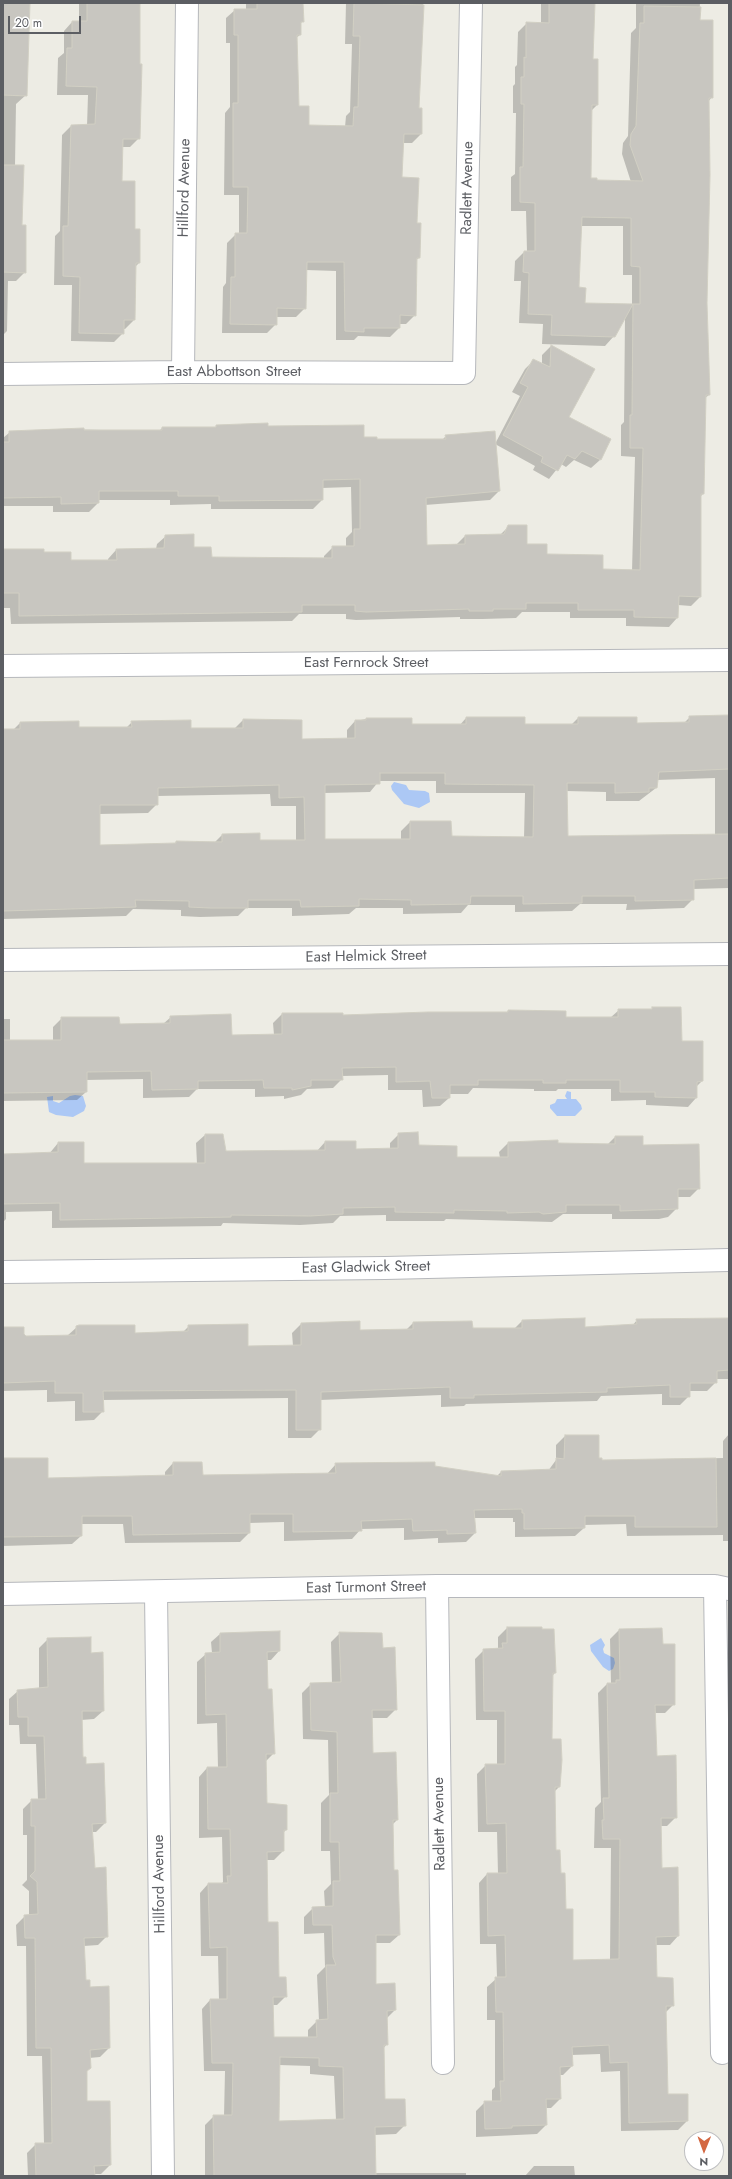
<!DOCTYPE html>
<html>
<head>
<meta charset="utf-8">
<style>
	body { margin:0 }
	#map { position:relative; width:732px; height:2179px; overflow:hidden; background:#edece4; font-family:Jost,sans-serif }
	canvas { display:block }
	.frame { position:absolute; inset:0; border:4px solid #5c5e63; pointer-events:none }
	.north { position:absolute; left:684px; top:2131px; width:40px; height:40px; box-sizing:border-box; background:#fff; border:1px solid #bebfc1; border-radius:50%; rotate:181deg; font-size:11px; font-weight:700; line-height:16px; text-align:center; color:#5c5e63 }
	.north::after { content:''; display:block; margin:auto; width:14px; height:18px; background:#d46842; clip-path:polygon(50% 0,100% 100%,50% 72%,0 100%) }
	.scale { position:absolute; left:8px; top:16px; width:73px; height:18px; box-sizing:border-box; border:2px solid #5c5e63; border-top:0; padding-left:5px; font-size:12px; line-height:14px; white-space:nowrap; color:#5c5e63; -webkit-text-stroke:3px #fff; paint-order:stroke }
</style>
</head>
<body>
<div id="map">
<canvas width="732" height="2179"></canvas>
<div class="frame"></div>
<div class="north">N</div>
<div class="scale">20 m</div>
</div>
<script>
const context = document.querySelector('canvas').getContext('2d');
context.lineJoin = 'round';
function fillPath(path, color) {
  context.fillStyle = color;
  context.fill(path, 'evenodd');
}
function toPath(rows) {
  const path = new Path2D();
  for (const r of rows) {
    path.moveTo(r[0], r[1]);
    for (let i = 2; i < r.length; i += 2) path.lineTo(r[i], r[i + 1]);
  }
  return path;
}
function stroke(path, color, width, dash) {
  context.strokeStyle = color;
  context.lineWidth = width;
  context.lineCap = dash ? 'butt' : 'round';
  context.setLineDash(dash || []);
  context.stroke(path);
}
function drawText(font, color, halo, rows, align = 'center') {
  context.font = font + ' Jost,sans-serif';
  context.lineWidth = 3.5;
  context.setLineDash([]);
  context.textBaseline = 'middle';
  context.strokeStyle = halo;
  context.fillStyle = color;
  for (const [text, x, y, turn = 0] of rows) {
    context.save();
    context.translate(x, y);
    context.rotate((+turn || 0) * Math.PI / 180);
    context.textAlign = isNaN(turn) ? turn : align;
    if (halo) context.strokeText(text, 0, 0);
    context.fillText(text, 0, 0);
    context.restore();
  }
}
fillPath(toPath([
	[394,782,406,785,409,790,425,791,429,793,430,802,419,808,404,804,392,790,391,786],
	[567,1091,571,1092,571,1099,576,1099,581,1105,582,1109,575,1116,557,1116,550,1108,550,1105,555,1103,557,1099,567,1099,565,1096],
	[75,1095,83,1096,86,1106,84,1111,73,1117,56,1115,49,1112,47,1097,53,1096,53,1101,59,1103,70,1096],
	[601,1638,605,1645,603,1649,604,1653,614,1658,615,1663,613,1669,609,1671,603,1667,591,1651,590,1645]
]), '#acc8f5');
fillPath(toPath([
	[3,3,29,3,26,95,16,104,15,166,25,272,16,281,8,281,7,331,3,335],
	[79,3,139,3,139,138,130,147,121,147,121,182,134,230,139,263,135,267,134,320,125,329,123,329,123,333,114,342,71,341,72,285,54,285,55,236,60,231,62,135,71,126,87,126,88,95,57,95,58,58,64,53,64,31,72,22,79,22],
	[246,3,302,3,303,21,300,24,300,35,296,38,298,107,309,126,345,127,346,116,350,112,352,44,345,44,346,3,423,3,418,109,421,109,421,134,412,143,403,143,401,178,416,224,419,258,416,260,415,315,406,324,399,324,399,328,390,337,358,336,354,340,336,340,336,271,306,270,305,308,296,317,276,317,276,324,267,333,222,333,223,287,226,283,227,243,236,234,239,234,239,195,224,195,225,113,230,107,230,43,226,43,226,18,235,10,246,10],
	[541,3,594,3,592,60,597,60,597,105,591,111,590,179,596,181,631,182,622,154,623,143,628,136,631,33,636,28,636,3,700,3,699,21,712,97,708,102,706,344,708,344,709,364,709,395,705,398,703,494,700,497,700,597,691,606,678,605,677,618,669,627,626,626,626,618,570,618,570,612,522,612,516,618,483,619,460,619,460,617,356,620,346,619,346,614,299,614,292,621,11,624,10,608,3,608,3,550,43,553,70,561,108,561,108,559,116,550,156,549,157,544,166,536,211,558,324,559,324,556,333,547,346,547,346,538,352,532,351,487,322,488,322,500,313,509,211,509,211,504,170,505,170,500,98,500,98,503,89,512,53,512,53,506,3,506,3,438,10,432,47,431,50,429,159,431,162,428,214,428,217,426,267,427,376,440,442,440,446,436,499,491,490,500,425,505,426,546,457,544,465,536,500,535,509,526,526,545,546,555,602,570,632,571,635,457,621,456,621,425,624,422,625,316,614,336,605,346,542,344,543,324,519,323,521,281,514,281,515,261,524,252,527,252,526,211,511,211,511,177,515,174,516,113,513,113,513,86,515,84,515,67,517,65,518,32,527,23,541,23],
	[581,226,623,226,623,275,632,275,632,305,584,304,578,288],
	[551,346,593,369,568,418,609,440,600,460,591,468,574,460,566,467,561,464,549,479,533,470,535,466,495,444,520,396,512,392,525,369,534,360,542,364,542,355],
	[729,716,729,888,693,889,693,899,684,908,626,910,627,904,580,904,572,911,515,912,515,905,468,905,461,913,403,914,403,908,356,908,349,914,292,916,292,908,246,908,238,916,200,917,181,916,181,910,133,909,126,916,3,919,3,730,13,730,20,723,78,728,126,728,132,722,190,729,234,729,243,720,301,740,347,739,347,730,355,721,366,719,411,719,411,725,459,726,466,718,524,725,571,725,578,718,636,724,683,724,690,717],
	[715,778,715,836,567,837,566,791,606,792,606,801,639,801,656,788,657,780],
	[379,781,436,781,436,793,525,793,524,838,451,836,450,822,410,822,401,831,401,840,324,840,324,793,370,792],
	[270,794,271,806,296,806,296,841,259,841,222,835,214,843,176,842,174,844,99,846,99,814,148,813,157,804,157,796],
	[619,1010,681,1042,702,1081,696,1087,696,1098,688,1107,646,1105,646,1100,611,1101,611,1089,558,1089,556,1091,534,1091,534,1089,473,1088,468,1094,449,1094,449,1098,440,1106,423,1107,422,1090,388,1090,388,1075,342,1076,342,1079,333,1088,307,1089,301,1095,284,1099,284,1096,255,1097,255,1089,197,1089,189,1097,143,1098,143,1079,86,1080,86,1092,77,1100,3,1101,3,1019,10,1019,10,1041,53,1041,53,1027,62,1018,119,1025,163,1024,171,1017,231,1036,274,1035,273,1023,282,1014,342,1016,506,1013,508,1011,565,1018,610,1018],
	[399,1134,418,1146,456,1158,500,1158,499,1152,508,1143,607,1145,615,1137,642,1146,699,1188,690,1197,677,1197,677,1208,668,1217,659,1219,612,1219,612,1214,563,1214,552,1222,446,1219,444,1221,386,1221,386,1215,340,1216,333,1223,300,1225,223,1223,221,1226,52,1228,52,1211,6,1212,6,1219,3,1222,3,1155,49,1154,58,1143,83,1164,197,1164,196,1143,205,1135,225,1152,317,1151,325,1142,355,1150,390,1149,390,1143],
	[729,1319,729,1379,716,1379,716,1382,707,1391,689,1391,689,1396,680,1405,662,1405,662,1394,601,1396,597,1401,466,1404,464,1406,441,1407,441,1395,320,1400,320,1429,311,1438,288,1438,288,1398,103,1400,103,1411,94,1420,75,1421,75,1401,47,1402,47,1390,3,1391,3,1328,23,1334,26,1337,67,1336,77,1327,134,1334,182,1333,189,1326,247,1347,293,1346,292,1333,301,1324,359,1331,406,1330,413,1323,472,1329,514,1329,522,1321,584,1328,632,1326,637,1320],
	[729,1434,729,1541,723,1541,723,1535,627,1536,626,1524,584,1525,584,1528,575,1536,515,1537,515,1522,513,1522,513,1518,474,1518,475,1533,466,1542,438,1543,438,1538,404,1540,404,1528,361,1529,352,1539,284,1541,284,1522,249,1523,249,1533,240,1542,125,1543,123,1524,81,1524,81,1536,72,1544,3,1546,3,1459,47,1479,165,1477,165,1472,173,1463,202,1476,327,1474,336,1464,434,1467,497,1476,501,1472,548,1471,556,1460,556,1445,565,1436,601,1461,723,1458,723,1441],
	[507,1628,555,1673,552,1676,551,1740,559,1787,554,1792,555,1851,572,1961,610,1960,611,1848,594,1848,595,1808,601,1802,598,1693,607,1684,611,1684,610,1639,619,1630,662,1645,674,1704,665,1713,654,1713,656,1757,676,1817,667,1826,660,1826,661,1869,678,1936,670,1945,655,1945,656,1978,672,2006,665,2013,667,2095,687,2121,678,2130,621,2131,620,2071,601,2072,600,2054,572,2055,572,2066,563,2075,559,2075,560,2099,551,2108,546,2108,546,2125,537,2134,476,2137,476,2111,485,2102,492,2102,492,2090,495,2087,495,2020,487,2020,487,1987,497,1978,496,1944,480,1944,479,1883,487,1874,498,1874,497,1832,478,1832,477,1774,486,1765,497,1765,497,1720,476,1720,475,1659,484,1650,498,1648,498,1637],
	[279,1632,279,1651,271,1660,266,1660,267,1690,274,1753,265,1762,266,1804,286,1830,283,1833,283,1851,274,1860,266,1860,267,1923,278,1978,286,1996,277,2005,272,2005,273,2038,308,2038,308,2030,317,2021,319,2021,317,1975,325,1967,324,1933,304,1934,304,1917,313,1908,325,1907,324,1891,331,1884,330,1851,321,1851,321,1803,329,1795,328,1740,303,1739,302,1693,311,1684,332,1684,331,1642,340,1633,382,1649,396,1709,387,1718,371,1718,372,1754,397,1820,392,1825,393,1871,399,1935,390,1943,375,1943,375,1985,395,2010,387,2018,387,2044,383,2049,384,2100,405,2125,396,2134,374,2135,375,2173,466,2173,466,2176,302,2176,336,2120,334,2076,310,2074,310,2066,279,2065,273,2176,205,2176,205,2125,214,2116,224,2116,225,2071,204,2071,202,2009,210,2000,219,2000,218,1956,201,1956,200,1893,208,1884,221,1884,223,1882,222,1837,199,1838,199,1777,207,1768,218,1768,217,1723,197,1724,197,1662,206,1654,212,1653,211,1642,220,1634],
	[48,1639,90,1654,103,1711,94,1719,81,1720,82,1758,85,1765,103,1764,105,1799,105,1823,96,1832,92,1832,94,1869,107,1936,98,1945,84,1946,85,1981,89,1988,109,2048,100,2057,89,2058,86,2071,86,2102,110,2165,101,2174,94,2174,94,2176,28,2176,27,2153,36,2144,44,2144,42,2056,27,2056,26,1946,17,1946,16,1925,25,1916,29,1916,29,1891,22,1885,27,1880,27,1835,23,1835,23,1809,32,1800,38,1800,36,1744,20,1744,19,1725,9,1725,9,1699,18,1691,39,1689,39,1648],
	[534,2166,574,2166,575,2176,525,2176]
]), '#0003');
const building = toPath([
	[3,3,30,3,27,96,3,95,3,3],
	[87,3,140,3,140,64,142,64,140,139,123,139,122,181,135,181,135,229,140,229,140,263,136,263,135,320,124,320,124,334,79,333,80,277,63,276,63,226,68,226,71,125,95,124,97,87,66,86,67,48,72,48,72,21,87,21,87,3],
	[257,3,303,3,304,22,301,22,301,35,297,35,299,106,309,106,309,125,353,126,354,107,358,107,360,36,353,36,354,3,424,5,419,108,422,108,422,134,404,134,402,177,419,178,417,223,421,223,420,258,417,258,416,316,400,315,400,328,364,328,364,332,345,331,344,262,307,262,306,309,277,308,277,325,230,324,231,277,235,277,235,233,247,233,248,187,233,187,233,103,238,103,238,35,234,35,234,9,257,9,257,3],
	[549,3,595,3,593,59,598,59,598,105,592,105,591,178,597,178,597,180,643,181,630,145,631,134,636,126,640,23,644,23,644,6,701,7,700,20,713,20,713,98,709,98,710,175,707,303,710,395,706,395,704,494,701,494,701,597,679,596,678,618,634,617,634,610,578,610,578,603,526,603,526,609,493,609,493,611,469,611,469,609,366,612,355,611,355,605,302,605,302,612,19,616,19,593,3,593,3,549,44,549,44,552,71,552,71,560,117,560,116,549,164,548,165,535,194,534,194,547,211,547,212,557,332,558,332,546,354,546,354,529,360,529,360,479,323,480,323,500,219,501,219,496,178,496,178,491,99,491,99,503,61,504,61,497,3,498,3,442,9,442,9,431,84,428,84,430,162,430,162,427,216,427,216,425,268,423,268,426,364,425,364,437,377,437,377,439,446,439,445,435,495,431,500,491,426,498,427,545,465,544,465,535,504,534,508,525,527,525,527,544,547,544,547,554,603,555,603,569,640,570,643,448,630,448,630,415,632,415,633,304,640,304,640,267,631,266,631,218,582,217,579,287,586,288,585,303,633,304,615,337,551,335,552,315,528,314,529,273,523,272,524,251,535,251,535,203,520,202,520,167,523,167,524,104,521,104,521,77,524,77,524,57,526,58,526,22,549,23,549,3],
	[3,165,24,165,22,225,26,225,26,273,3,272,3,165],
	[551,345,595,369,569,417,611,439,601,460,582,451,575,459,567,455,558,471,541,462,543,457,503,435,528,387,520,383,533,359,550,367,551,345],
	[729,715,729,769,659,772,657,788,649,788,649,792,615,793,615,783,567,783,568,836,729,834,729,878,694,880,694,900,635,901,635,896,582,896,582,903,523,904,523,896,471,896,470,904,411,905,411,900,359,899,359,906,301,907,300,900,248,900,248,908,210,908,189,907,189,901,135,900,136,907,3,911,3,729,20,729,20,722,79,721,79,727,132,727,131,721,191,720,191,728,243,728,243,719,302,720,302,739,355,738,355,720,366,720,366,718,412,718,412,724,466,724,466,717,525,717,525,724,578,724,578,717,637,717,637,723,689,722,689,716,729,715],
	[380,773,445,773,445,784,534,785,533,837,452,836,451,821,410,821,410,839,325,839,325,785,380,784,380,773],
	[279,785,279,798,304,797,305,840,260,840,260,833,222,834,222,842,176,841,176,843,100,845,100,805,158,805,158,788,279,785],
	[652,1007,681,1007,682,1041,703,1041,703,1081,697,1082,697,1098,655,1097,655,1092,620,1092,620,1080,566,1080,566,1083,543,1083,543,1080,478,1080,478,1085,450,1085,450,1098,432,1098,430,1081,396,1082,396,1067,342,1068,343,1080,311,1080,311,1086,292,1090,292,1088,264,1088,263,1080,198,1081,198,1089,152,1090,151,1071,87,1072,87,1092,3,1093,3,1040,61,1040,61,1017,119,1017,120,1024,170,1023,170,1016,231,1014,232,1035,282,1034,282,1013,343,1013,343,1015,428,1012,508,1012,508,1010,566,1011,566,1017,618,1017,618,1009,652,1009,652,1007],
	[418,1132,419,1145,457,1146,457,1157,508,1157,508,1142,558,1140,558,1143,615,1144,615,1136,643,1136,643,1145,699,1144,700,1189,678,1189,678,1209,620,1211,620,1205,566,1205,566,1212,543,1214,539,1212,507,1213,507,1211,454,1210,454,1213,395,1212,395,1207,343,1208,343,1214,310,1216,231,1215,231,1217,60,1220,60,1203,3,1204,3,1154,58,1152,58,1142,84,1142,84,1163,205,1163,205,1134,223,1134,226,1151,325,1150,325,1141,356,1141,356,1149,398,1148,398,1133,418,1132],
	[585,1318,585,1327,637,1324,636,1319,729,1318,729,1370,717,1371,717,1383,690,1383,690,1397,670,1397,670,1385,607,1388,607,1392,474,1395,474,1398,450,1398,450,1387,321,1392,321,1430,296,1430,296,1390,103,1391,104,1412,83,1412,83,1393,55,1393,55,1381,3,1383,3,1327,24,1327,24,1334,26,1336,76,1335,76,1326,79,1325,135,1325,135,1333,188,1331,188,1325,248,1324,248,1346,301,1345,301,1323,360,1321,360,1330,413,1329,413,1322,472,1321,473,1328,522,1328,522,1320,585,1318],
	[565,1435,599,1435,599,1458,602,1458,602,1460,716,1458,717,1527,635,1527,635,1516,585,1516,585,1528,524,1529,524,1513,522,1513,522,1509,474,1510,476,1533,447,1534,447,1530,413,1531,412,1519,361,1521,362,1531,293,1532,293,1514,250,1514,250,1533,133,1535,132,1516,82,1516,82,1536,3,1537,3,1458,48,1458,48,1478,173,1475,173,1462,202,1462,203,1475,336,1473,335,1463,435,1462,435,1466,501,1476,501,1471,556,1469,556,1458,564,1459,565,1435],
	[507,1627,542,1627,542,1629,554,1629,556,1673,553,1673,552,1739,561,1739,562,1760,560,1787,555,1787,556,1850,560,1850,561,1873,565,1873,566,1909,573,1909,573,1960,619,1959,620,1839,603,1839,602,1820,604,1820,603,1798,609,1798,607,1683,616,1683,616,1680,620,1680,619,1629,662,1628,663,1644,675,1644,675,1705,655,1705,657,1756,676,1755,677,1818,661,1818,662,1868,678,1867,679,1936,656,1937,657,1977,673,1978,674,2006,666,2006,668,2094,688,2094,688,2121,629,2123,628,2062,610,2063,609,2045,572,2047,573,2066,560,2067,561,2099,546,2099,547,2125,512,2126,512,2128,485,2129,484,2101,501,2101,500,2081,504,2081,503,2012,496,2012,495,1977,506,1977,505,1935,488,1936,487,1873,507,1873,506,1823,487,1824,485,1764,505,1764,505,1711,484,1711,483,1649,503,1648,502,1643,507,1643,507,1627],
	[280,1631,280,1651,267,1652,268,1689,272,1689,275,1754,266,1754,267,1803,287,1805,287,1830,284,1830,284,1851,267,1852,268,1922,278,1922,279,1977,286,1977,287,1997,273,1997,274,2037,317,2037,316,2020,328,2019,326,1965,336,1965,333,1957,332,1925,313,1925,312,1907,333,1906,333,1881,340,1881,339,1842,330,1842,330,1793,338,1793,337,1732,311,1730,310,1683,341,1682,339,1632,382,1633,383,1648,395,1647,397,1710,372,1710,373,1753,396,1752,398,1820,393,1820,394,1870,398,1870,400,1935,376,1935,376,1984,395,1983,396,2010,387,2011,388,2045,384,2045,385,2099,405,2099,406,2126,375,2127,376,2176,214,2176,213,2115,232,2115,233,2063,212,2063,210,1999,227,1999,227,1947,210,1948,208,1883,228,1883,227,1876,231,1876,230,1829,208,1829,207,1767,227,1767,226,1714,206,1715,205,1653,220,1652,220,1633,280,1631],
	[280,2057,319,2058,319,2066,343,2067,344,2119,279,2121,280,2057],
	[91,1637,91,1653,103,1652,104,1711,82,1711,83,1757,86,1757,86,1764,104,1763,106,1823,92,1824,95,1868,106,1867,108,1937,84,1938,86,1980,90,1980,90,1987,109,1986,110,2048,90,2050,91,2068,87,2071,87,2101,110,2101,111,2165,94,2166,95,2176,36,2176,35,2143,52,2143,51,2051,51,2048,36,2048,35,1938,25,1938,24,1915,38,1914,37,1882,30,1876,35,1871,35,1826,31,1826,31,1799,46,1799,44,1736,28,1736,28,1717,18,1717,17,1690,48,1687,47,1638,91,1637]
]);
fillPath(building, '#c8c6c0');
stroke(building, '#d1cfc3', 1);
const minor = toPath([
	[183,372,187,3],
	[3,374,183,372,464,373,471,3],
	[3,666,729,660],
	[3,960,729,954],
	[3,1272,385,1268,729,1260],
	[437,1586,443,2063],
	[715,1586,722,2053],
	[156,1592,163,2176],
	[3,1594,437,1586,715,1586,729,1589]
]);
stroke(minor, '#b6b8bc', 24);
stroke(minor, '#fff', 22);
drawText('15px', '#5c5e63', '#fff', [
	["Hillford Avenue",185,188,-89],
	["Radlett Avenue",468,188,-89],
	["East Abbottson Street",234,372],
	["East Fernrock Street",366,663],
	["East Helmick Street",366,957,-1],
	["East Gladwick Street",366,1268,-1],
	["East Turmont Street",366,1588,-1],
	["Radlett Avenue",440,1824,-91],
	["Hillford Avenue",160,1884,-91]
]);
</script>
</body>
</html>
